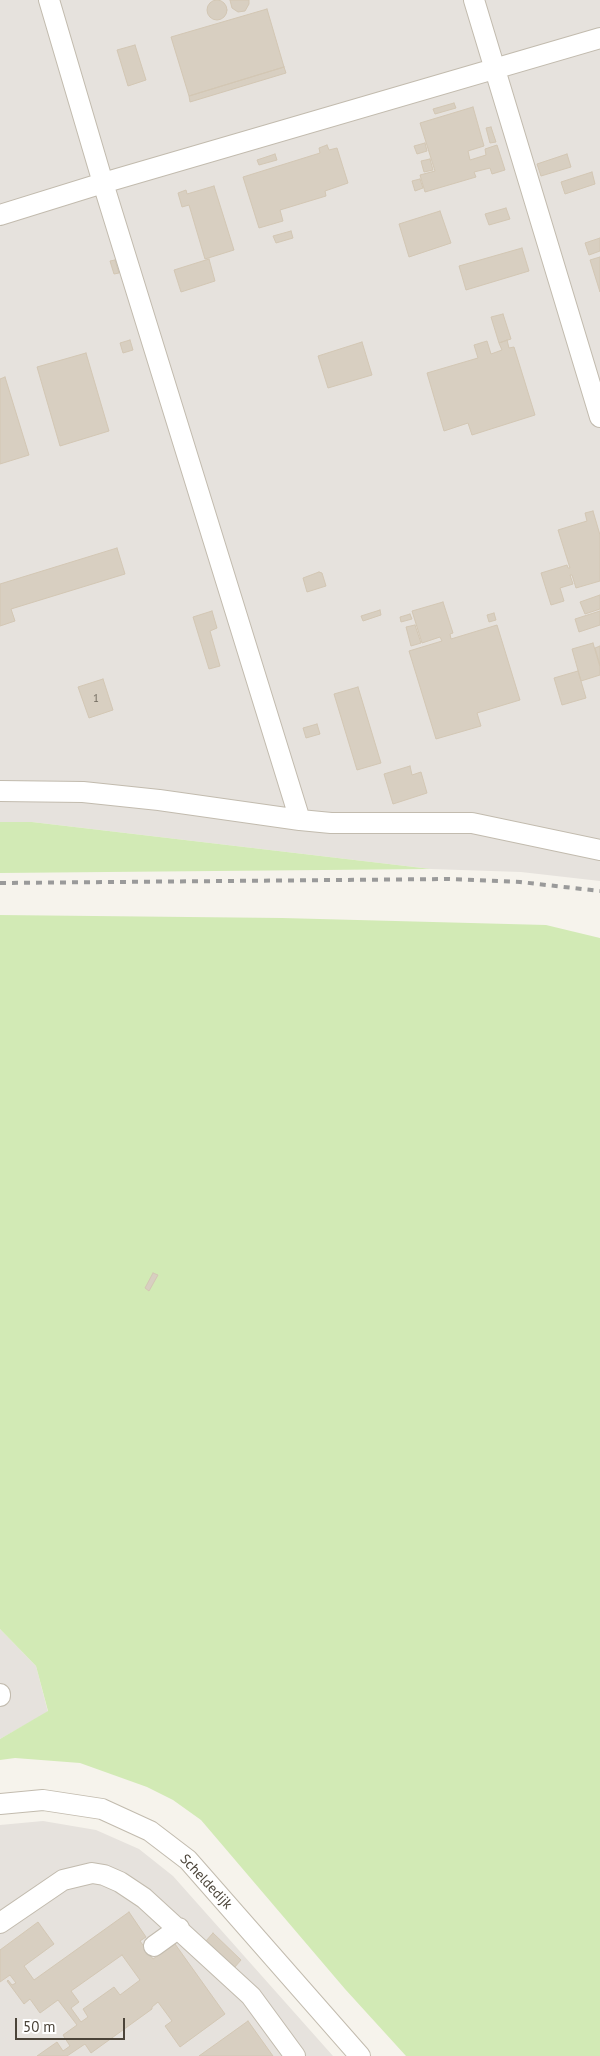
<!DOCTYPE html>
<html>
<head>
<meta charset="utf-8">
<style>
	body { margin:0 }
	#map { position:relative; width:600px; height:2056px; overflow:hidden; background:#f6f3ec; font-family:"PT Sans",sans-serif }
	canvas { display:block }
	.scale { position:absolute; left:15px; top:2018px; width:110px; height:22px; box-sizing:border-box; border:2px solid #4b4439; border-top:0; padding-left:6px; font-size:15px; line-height:18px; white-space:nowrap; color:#4b4439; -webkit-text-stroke:4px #fff; paint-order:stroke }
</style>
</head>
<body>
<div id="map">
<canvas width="600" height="2056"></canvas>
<div class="scale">50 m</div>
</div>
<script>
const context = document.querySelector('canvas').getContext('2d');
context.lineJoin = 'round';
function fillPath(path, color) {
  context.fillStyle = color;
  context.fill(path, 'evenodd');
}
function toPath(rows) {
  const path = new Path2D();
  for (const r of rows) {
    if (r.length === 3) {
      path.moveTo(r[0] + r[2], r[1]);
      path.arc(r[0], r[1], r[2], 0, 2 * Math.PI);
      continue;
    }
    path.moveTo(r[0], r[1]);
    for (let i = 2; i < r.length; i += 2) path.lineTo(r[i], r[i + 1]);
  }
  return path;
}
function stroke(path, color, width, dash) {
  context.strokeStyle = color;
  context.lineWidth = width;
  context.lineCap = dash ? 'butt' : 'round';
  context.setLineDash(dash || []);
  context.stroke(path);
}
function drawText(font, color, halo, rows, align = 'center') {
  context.font = font + ' "PT Sans",sans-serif';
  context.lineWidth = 4.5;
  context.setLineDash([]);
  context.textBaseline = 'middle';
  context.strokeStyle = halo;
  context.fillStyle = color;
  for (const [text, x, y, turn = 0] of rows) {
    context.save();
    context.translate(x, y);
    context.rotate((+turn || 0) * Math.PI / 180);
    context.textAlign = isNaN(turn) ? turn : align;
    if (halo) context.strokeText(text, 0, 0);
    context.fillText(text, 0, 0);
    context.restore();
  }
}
fillPath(toPath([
	[0,0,600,0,600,881,521,872,431,869,32,822,0,822],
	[0,1629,36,1666,48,1712,0,1739],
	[43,1821,96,1830,139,1849,173,1876,333,2056,0,2056,0,1825]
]), '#e6e2dd');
fillPath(toPath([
	[0,822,32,822,431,869,0,873],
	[0,915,282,918,546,925,600,938,600,2056,406,2056,345,1989,201,1820,173,1800,147,1787,80,1763,15,1758,0,1760,0,1739,48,1711,36,1666,0,1629]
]), '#d2eab5');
const building = toPath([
	[230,0,249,0,249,4,245,11,238,12,232,8,230,0],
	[217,10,10],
	[267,9,284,67,189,96,171,37,267,9],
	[135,45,146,80,128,86,117,50,135,45],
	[284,67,286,73,190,102,189,96,284,67],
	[454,103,456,108,435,114,433,109,454,103],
	[473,107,484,146,468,151,470,160,486,155,485,149,497,145,505,170,492,174,490,168,474,172,476,177,425,192,420,175,435,171,420,123,473,107],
	[491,127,496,142,490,143,486,128,491,127],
	[425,143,427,151,417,154,414,146,425,143],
	[327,145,329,150,337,148,348,183,325,191,326,196,280,210,283,221,259,228,243,177,320,153,319,148,327,145],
	[275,154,277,160,259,165,257,160,275,154],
	[567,154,571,167,541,176,537,164,567,154],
	[430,159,433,170,424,172,421,161,430,159],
	[592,172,595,184,565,194,561,182,592,172],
	[420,179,423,188,415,191,412,181,420,179],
	[214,186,234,250,205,259,189,205,182,207,178,193,186,190,187,194,214,186],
	[506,208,510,219,489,225,485,214,506,208],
	[440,211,451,243,409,257,399,224,440,211],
	[291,231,293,238,276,243,273,236,291,231],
	[600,238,600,251,589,255,585,243,600,238],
	[522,248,529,271,466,290,459,266,522,248],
	[600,257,600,292,590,260,600,257],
	[209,259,215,281,181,292,174,270,209,259],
	[115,260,119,273,114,274,110,261,115,260],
	[503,314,511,339,499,343,491,317,503,314],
	[130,340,133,350,123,353,120,343,130,340],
	[507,340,509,348,514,347,535,415,472,435,468,423,444,431,427,373,478,358,474,345,487,341,491,354,502,350,499,343,507,340],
	[362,342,372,375,328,388,318,356,362,342],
	[86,353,109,431,60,446,37,367,86,353],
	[5,377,29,455,0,464,0,379,5,377],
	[593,511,600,535,600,581,576,588,572,575,570,575,573,584,560,588,564,601,551,605,541,573,567,565,568,568,570,568,558,530,587,521,585,513,593,511],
	[117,548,125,574,11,609,15,621,0,626,0,584,117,548],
	[319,572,322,573,326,586,307,592,303,578,319,572],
	[600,595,600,609,585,614,580,602,600,595],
	[443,602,453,633,450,634,451,639,497,625,520,700,477,713,481,726,436,739,409,651,442,641,440,637,422,643,412,611,443,602],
	[380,610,381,615,363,621,361,616,380,610],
	[212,611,217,628,210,631,220,666,209,669,193,617,212,611],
	[600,611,600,625,579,632,575,619,600,611],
	[494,613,496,620,489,622,487,615,494,613],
	[410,614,412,619,401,622,400,617,410,614],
	[415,625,421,643,411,646,406,627,415,625],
	[593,643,600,667,600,675,581,681,572,649,593,643],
	[600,646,600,665,595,648,600,646],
	[578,671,586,698,562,705,554,678,578,671],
	[103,679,113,710,89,718,78,687,103,679],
	[358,687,381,763,357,770,334,694,358,687],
	[317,724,320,734,306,738,303,728,317,724],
	[410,766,412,775,421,772,427,793,393,804,384,774,410,766],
	[153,1273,158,1275,149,1291,145,1288,153,1273],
	[129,1912,146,1937,140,1941,153,1959,175,1944,225,2014,180,2047,165,2026,172,2021,158,2002,152,2007,152,2009,91,2053,85,2044,67,2056,37,2056,57,2042,63,2051,70,2046,63,2035,77,2025,58,2000,40,2013,30,1999,24,2004,7,1981,8,1980,12,1985,16,1983,10,1975,0,1982,0,1950,38,1922,54,1944,24,1966,34,1980,129,1912],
	[122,1955,140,1980,120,1995,114,1987,83,2009,88,2017,81,2022,71,2008,79,2002,71,1991,122,1955],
	[213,1933,241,1960,234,1968,206,1941,213,1933],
	[248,2021,273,2056,199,2056,248,2021]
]);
fillPath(building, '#d8cfc1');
stroke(building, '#d3c7b4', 1);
const minor = toPath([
	[49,0,103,183,600,38],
	[474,0,600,417],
	[0,215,103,183,300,820,159,800,83,792,0,791],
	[300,820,331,823,472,823,600,850],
	[0,1694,0,1696],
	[0,1804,43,1800,102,1809,150,1831,188,1860,360,2056],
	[0,1923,63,1880,92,1873,104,1875,120,1882,144,1898,251,1996,295,2056],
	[154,1946,179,1928]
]);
stroke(minor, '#c2bbae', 22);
stroke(minor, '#fff', 20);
stroke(toPath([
	[0,883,448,879,520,882,600,891]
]), '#9a9a9a', 4, [6, 6]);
drawText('11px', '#6e675b', null, [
	["1",96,699]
]);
drawText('14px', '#4b4439', '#fff', [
	["Scheldedijk",206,1882,47]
]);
</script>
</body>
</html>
